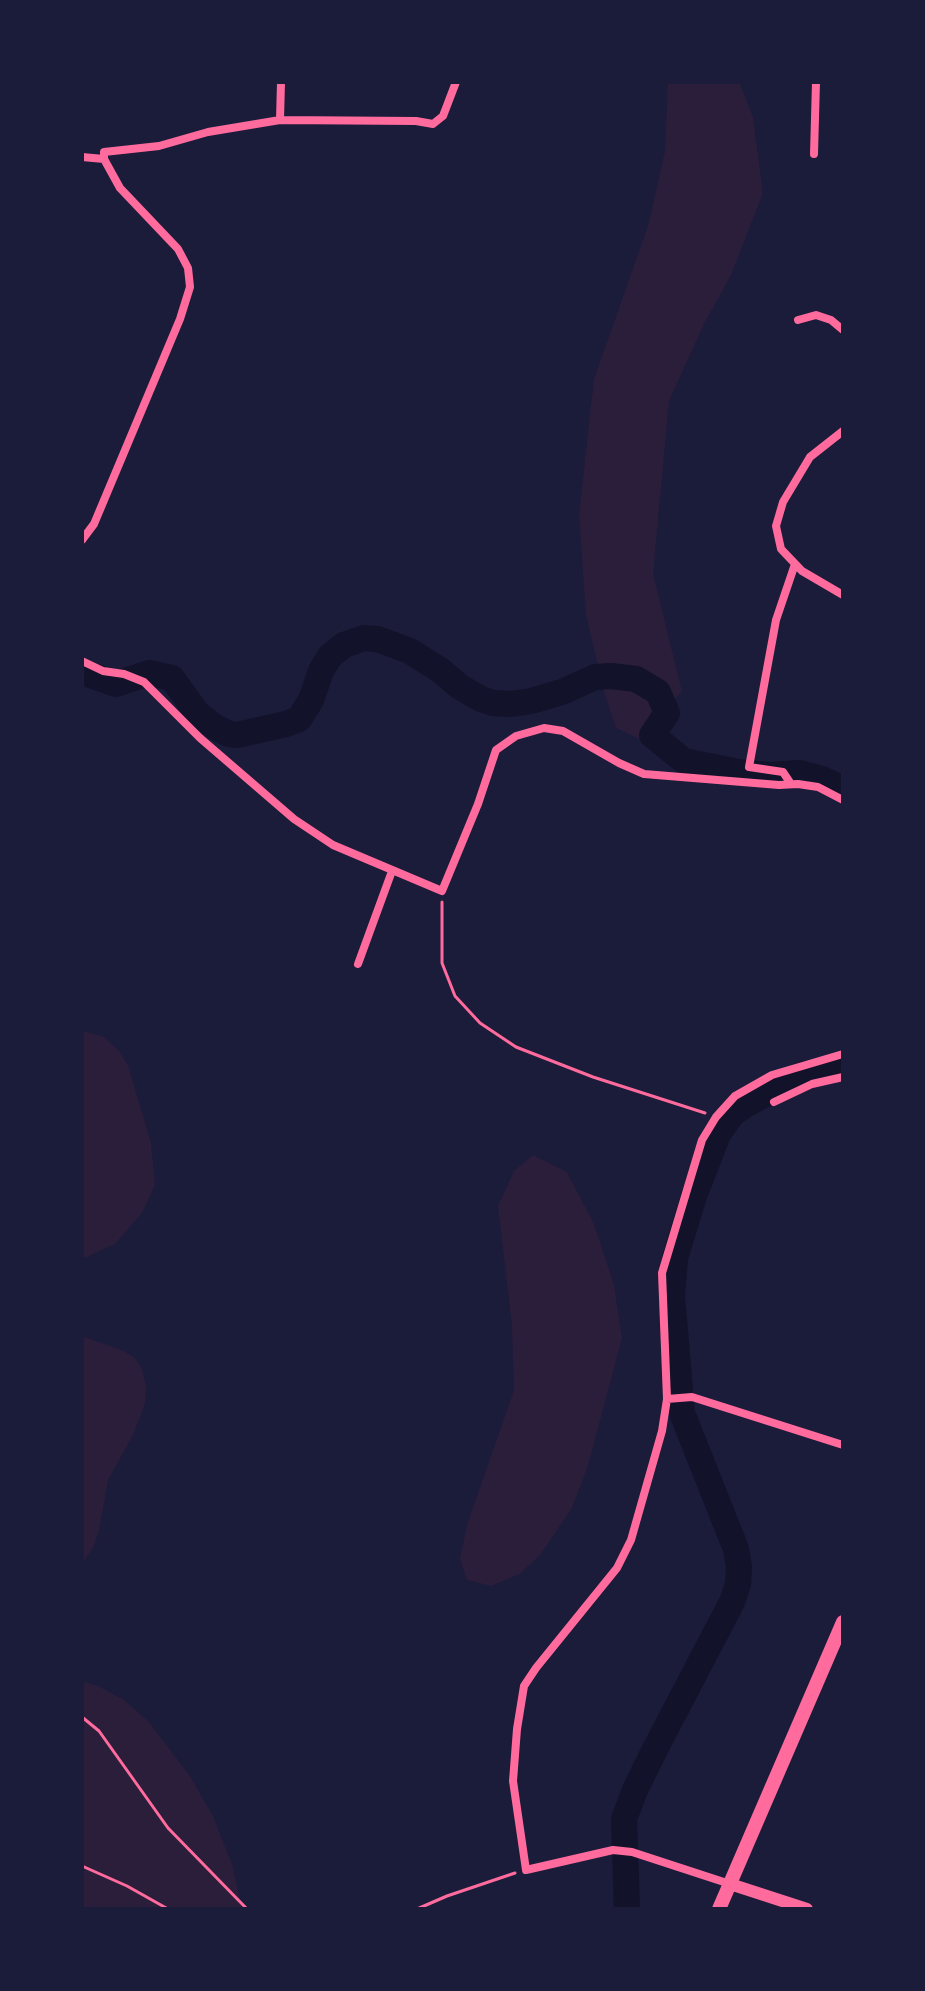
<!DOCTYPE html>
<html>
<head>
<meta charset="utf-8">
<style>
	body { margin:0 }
	#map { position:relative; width:925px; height:1991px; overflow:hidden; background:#1b1b3a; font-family:"Space Grotesk",sans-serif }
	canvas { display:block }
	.frame { position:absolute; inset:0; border:84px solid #1b1b3a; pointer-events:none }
</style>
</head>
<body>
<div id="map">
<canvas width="925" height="1991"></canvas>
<div class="frame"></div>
</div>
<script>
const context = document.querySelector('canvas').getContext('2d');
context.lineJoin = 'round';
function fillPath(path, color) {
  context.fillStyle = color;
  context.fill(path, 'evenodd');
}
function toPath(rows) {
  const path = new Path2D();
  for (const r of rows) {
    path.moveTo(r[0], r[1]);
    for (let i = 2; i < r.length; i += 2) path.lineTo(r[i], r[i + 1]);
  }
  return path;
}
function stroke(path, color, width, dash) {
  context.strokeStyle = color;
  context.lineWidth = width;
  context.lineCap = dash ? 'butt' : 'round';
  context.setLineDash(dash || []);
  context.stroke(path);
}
fillPath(toPath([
	[668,82,739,82,753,117,763,193,731,275,704,324,669,401,653,574,682,691,639,739,616,728,605,695,586,615,579,515,594,379,648,226,665,151],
	[84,1031,104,1037,119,1051,128,1065,151,1143,155,1185,142,1213,115,1244,82,1259,82,1032],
	[533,1155,567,1172,594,1224,614,1285,622,1338,588,1466,571,1510,540,1555,520,1574,491,1586,467,1580,460,1559,467,1525,514,1390,512,1326,498,1206,514,1171],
	[82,1336,124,1351,135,1358,142,1369,146,1386,145,1404,133,1435,108,1480,99,1531,93,1548,82,1564],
	[82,1681,98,1686,123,1699,149,1722,190,1776,213,1816,232,1864,242,1909,82,1909]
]), '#2a1e3b');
stroke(toPath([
	[82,672,116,684,149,673,172,678,198,714,215,727,229,734,237,735,286,724,299,719,311,700,321,671,330,656,344,645,364,638,377,639,410,651,440,670,460,687,481,699,493,703,511,704,531,701,562,692,595,677,611,676,636,679,658,692,667,713,652,735,684,761,738,772,770,775,800,773,822,779,843,789],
	[627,1909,624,1819,635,1790,653,1753,732,1602,738,1584,739,1567,736,1549,682,1413,672,1296,675,1258,694,1196,718,1134,732,1114,745,1105,801,1075,843,1065]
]), '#12122b', 26);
stroke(toPath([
	[442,902,442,963,455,996,480,1023,516,1047,593,1077,705,1113],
	[82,1717,99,1731,168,1828,247,1909],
	[82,1866,127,1886,168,1909],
	[417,1909,447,1896,515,1873]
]), '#ff6b9d', 3);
stroke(toPath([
	[280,120,281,82],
	[814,154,816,82],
	[82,157,104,159],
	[104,159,104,152,159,146,208,132,280,120,416,121,433,124,443,116,456,82],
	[798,320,816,315,831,320,843,330],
	[843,431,810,457,783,502,776,526,781,549,802,571,843,595],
	[82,540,94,524,180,319,190,287,188,268,178,249,120,188,104,159],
	[82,661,103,671,124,674,144,682,200,738,294,819,333,845,442,891,478,804,496,750,516,736,544,728,563,731,619,763,644,774,779,785,798,784,818,787,843,800],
	[791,784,783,772,749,767,776,620,795,564],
	[358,964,392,871],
	[774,1102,812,1084,843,1077],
	[667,1399,692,1397,843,1445],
	[730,1884,632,1852,613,1850,526,1870,513,1781,517,1729,524,1686,536,1668,617,1568,631,1540,662,1431,667,1399,662,1273,702,1140,716,1117,735,1096,772,1075,843,1054]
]), '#ff6b9d', 8);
stroke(toPath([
	[730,1884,807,1909]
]), '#ff6b9d', 12);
stroke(toPath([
	[719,1909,843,1622]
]), '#ff6b9d', 14);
</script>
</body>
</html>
